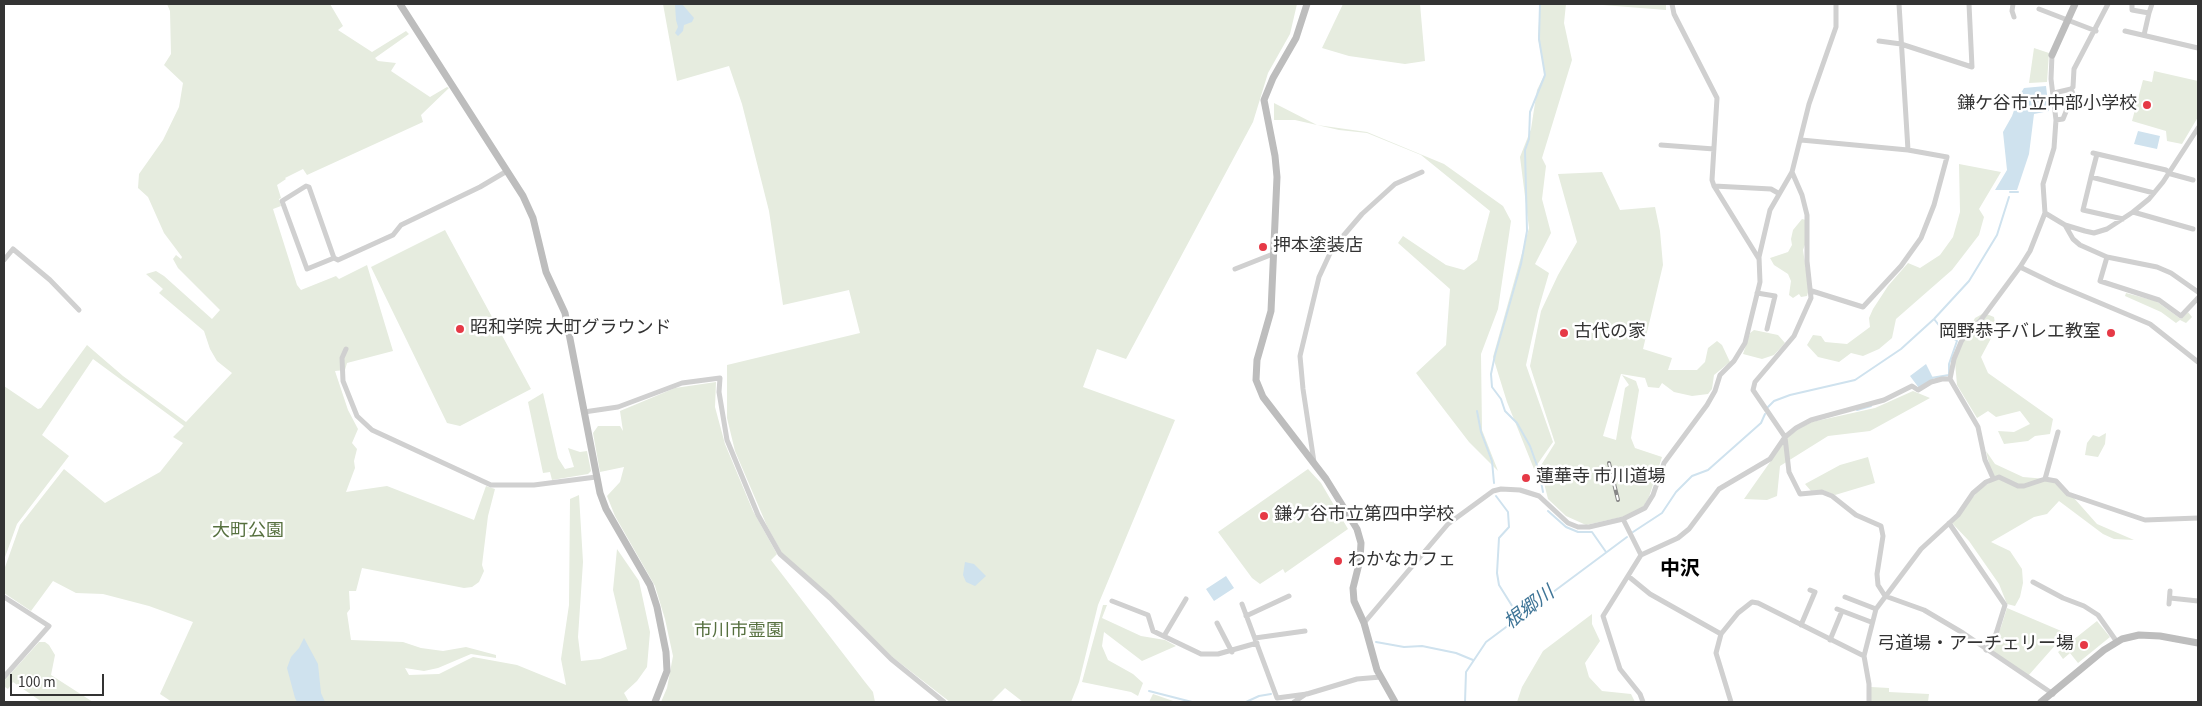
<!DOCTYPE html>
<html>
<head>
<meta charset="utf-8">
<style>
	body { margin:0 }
	#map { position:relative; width:2202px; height:706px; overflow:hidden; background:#fff; font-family:"Source Sans 3",sans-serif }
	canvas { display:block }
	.frame { position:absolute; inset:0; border:5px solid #333; pointer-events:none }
	.scale { position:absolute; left:10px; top:674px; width:94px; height:22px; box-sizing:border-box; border:2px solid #333; border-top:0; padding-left:6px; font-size:15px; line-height:18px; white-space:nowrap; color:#333; -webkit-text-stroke:4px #fff; paint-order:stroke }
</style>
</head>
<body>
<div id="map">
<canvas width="2202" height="706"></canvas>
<div class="frame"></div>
<div class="scale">100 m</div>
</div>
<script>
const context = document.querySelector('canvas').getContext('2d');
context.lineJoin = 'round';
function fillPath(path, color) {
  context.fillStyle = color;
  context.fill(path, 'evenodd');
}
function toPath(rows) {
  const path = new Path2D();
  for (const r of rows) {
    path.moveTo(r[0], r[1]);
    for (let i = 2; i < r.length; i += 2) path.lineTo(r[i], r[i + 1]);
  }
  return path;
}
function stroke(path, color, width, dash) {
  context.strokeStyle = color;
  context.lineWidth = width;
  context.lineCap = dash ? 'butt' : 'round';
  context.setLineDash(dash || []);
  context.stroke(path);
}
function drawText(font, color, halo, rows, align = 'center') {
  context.font = font + ' "Source Sans 3","Noto Sans JP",sans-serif';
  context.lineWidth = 5;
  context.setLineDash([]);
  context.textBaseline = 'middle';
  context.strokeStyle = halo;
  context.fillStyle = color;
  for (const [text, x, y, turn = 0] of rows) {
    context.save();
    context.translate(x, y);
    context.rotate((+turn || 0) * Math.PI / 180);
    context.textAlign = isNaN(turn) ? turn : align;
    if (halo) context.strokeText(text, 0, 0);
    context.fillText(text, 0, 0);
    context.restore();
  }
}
fillPath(toPath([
	[167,4,330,4,343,26,338,30,372,52,406,31,409,34,375,58,378,61,396,63,391,71,430,97,447,87,449,88,421,115,423,122,307,175,303,169,285,178,286,179,277,185,281,198,279,199,281,206,273,209,297,285,301,290,336,276,339,279,367,265,393,351,347,363,345,370,335,371,348,410,358,429,352,443,357,449,354,461,355,468,346,492,387,486,474,520,486,486,495,489,488,516,482,565,484,571,479,582,472,587,464,588,362,568,356,591,349,591,350,609,347,613,351,640,403,642,421,648,443,651,466,647,496,655,496,658,471,654,438,668,424,671,405,668,409,675,439,674,473,657,517,665,566,685,561,659,569,605,570,499,579,495,583,562,578,637,581,661,600,659,627,649,613,590,617,549,639,581,650,632,647,667,637,681,624,693,629,702,172,702,160,694,193,622,149,606,103,594,76,593,53,581,31,611,4,593,4,570,20,525,64,469,105,503,160,472,183,443,173,437,184,426,93,359,42,435,69,456,17,524,4,560,4,386,38,409,41,408,87,345,123,376,186,422,232,373,217,361,210,349,204,331,159,293,163,289,146,274,156,271,164,276,212,319,220,310,178,268,173,259,176,255,181,259,182,257,164,233,148,197,138,188,139,174,163,140,179,107,183,83,164,65,171,54,170,11],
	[663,4,1297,4,1290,34,1268,73,1253,122,1126,359,1097,349,1083,387,1175,420,1098,605,1079,682,1071,702,1023,702,1005,688,991,702,950,702,891,656,782,553,767,526,735,451,727,418,727,365,860,333,849,290,783,305,769,211,742,104,729,66,677,81],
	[1343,4,1420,4,1425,61,1405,64,1349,56,1322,48],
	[1540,4,1566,4,1564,23,1572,60,1542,158,1546,166,1542,199,1551,233,1535,264,1549,273,1538,311,1526,365,1553,442,1534,469,1507,402,1493,357,1529,228,1520,157,1531,129,1537,90,1545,74,1538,38],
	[1590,4,1666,4,1666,10],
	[2034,48,2049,53,2047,82,2029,83],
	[2154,71,2198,81,2198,117,2182,144,2167,141,2166,131,2132,121,2143,80,2152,82],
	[1274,103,1317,125,1367,132,1444,164,1503,206,1511,221,1498,309,1481,354,1482,430,1498,471,1469,442,1416,373,1446,345,1450,289,1398,243,1403,236,1446,265,1464,270,1477,260,1490,211,1421,155,1367,133,1339,130,1295,120,1274,120],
	[1959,164,2001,172,1979,209,1984,217,1979,235,1952,270,1896,319,1892,338,1879,349,1863,356,1851,353,1839,362,1818,357,1807,345,1813,335,1821,336,1825,342,1847,344,1870,327,1869,318,1873,309,1888,286,1908,263,1920,268,1940,255,1953,237,1960,212],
	[1602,172,1620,210,1655,207,1660,231,1663,265,1643,349,1672,358,1668,370,1697,370,1705,362,1708,348,1717,341,1722,345,1730,362,1714,375,1712,389,1708,394,1692,396,1674,392,1662,383,1659,388,1648,387,1645,378,1621,374,1603,436,1616,440,1625,388,1629,385,1622,375,1636,381,1639,390,1631,438,1635,448,1662,457,1649,497,1643,507,1626,516,1586,525,1566,516,1548,499,1540,467,1555,443,1530,366,1541,311,1558,275,1577,242,1558,174],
	[1802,219,1806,220,1806,242,1803,250,1809,289,1807,296,1801,297,1799,294,1793,298,1789,295,1791,281,1788,274,1774,265,1770,258,1788,252,1792,245,1791,239,1793,230],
	[445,230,531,389,460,426,447,423,371,267],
	[2126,293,2156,301,2181,319,2188,312,2192,317,2186,323,2180,320,2176,323,2161,312,2125,296],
	[1984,313,1994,317,1996,329,1981,357,1988,373,2053,419,2050,434,2035,436,2028,441,2004,444,1998,431,2014,432,2030,424,2020,411,1996,417,1988,411,1977,418,1957,385,1955,362,1962,343,1975,318],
	[1754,330,1778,335,1785,343,1774,355,1762,359,1743,354,1750,333],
	[716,382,715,407,725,444,753,511,777,554,771,560,865,682,873,692,875,702,661,702,667,688,673,656,665,619,655,586,615,516,607,496,620,482,624,467,600,472,593,433,598,426,620,426,623,431,620,411,675,388],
	[1913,391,1930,398,1870,431,1828,436,1780,466,1777,496,1767,500,1744,499,1787,438,1797,430,1812,422,1875,408],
	[543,393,558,458,565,469,574,467,568,448,580,452,587,451,591,471,588,474,552,480,550,472,543,473,528,402],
	[2106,433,2105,444,2098,457,2085,455,2087,443,2093,435,2099,437],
	[1986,451,1995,464,2023,477,2058,480,2097,524,2134,540,2114,539,2103,534,2059,501,2047,514,2034,517,1991,542,2010,551,2022,569,2023,583,2020,597,2015,606,2007,604,1999,584,1969,541,1952,523,1978,491,1993,480],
	[1868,457,1875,483,1835,495,1823,490,1811,491,1805,484,1840,465],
	[1308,469,1321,483,1348,529,1285,573,1283,569,1260,584,1252,578,1218,532],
	[1103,605,1107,605,1102,618,1141,636,1165,640,1176,646,1142,661,1104,632,1102,646,1108,660,1133,674,1143,683,1138,696,1131,692,1082,682],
	[2007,608,2066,633,2028,676,1989,650,2001,627],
	[1592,614,1592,624,1600,641,1585,663,1589,677,1602,691,1631,694,1635,702,1517,702,1522,687,1543,651],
	[2097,621,2110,637,2078,663,2070,653,2063,659,2058,652],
	[39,642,45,642,49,645,55,655,51,675,93,702,42,702,13,682,8,689,5,687,4,681],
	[1871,687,1889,688,1889,692,1929,694,1928,702,1871,702],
	[1153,694,1176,702,1149,702]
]), '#e6ecdf');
fillPath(toPath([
	[675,4,682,4,694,18,692,22,684,25,683,31,678,36,675,33,678,27,676,20],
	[2046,86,2049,111,2034,114,2029,154,2017,190,1995,190,2007,170,2003,132,2012,116,2019,96,2024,88],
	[2138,131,2160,136,2157,149,2134,144],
	[1926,364,1934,380,1919,388,1910,376],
	[965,562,974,564,986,576,975,586,966,582,963,575],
	[1226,576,1234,588,1214,601,1206,589],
	[304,638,318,664,321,693,325,702,297,702,295,698,287,668,291,657,299,648]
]), '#cfe2ee');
stroke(toPath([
	[1540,4,1539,39,1545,75,1530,112,1529,139,1525,150,1527,231,1521,264,1495,355,1491,374,1492,387,1501,399,1505,411,1517,423,1530,446,1539,471,1543,492],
	[2010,192,2018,192],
	[1931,378,1949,375,1949,364,1957,341,1945,333,1934,319],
	[1767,408,1774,401,1790,395,1855,380,1901,349,1934,319,1969,281,1997,235,2009,197],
	[1857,410,1871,406],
	[1477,411,1481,432,1492,461,1494,483],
	[1496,496,1508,512,1509,527,1499,538,1497,573,1499,585,1519,617],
	[1548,511,1566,527,1578,532,1592,532,1606,552],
	[1633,532,1662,513,1676,492,1692,476,1708,470,1761,423,1765,414],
	[1376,642,1404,647,1422,646,1456,653,1473,660],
	[1149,691,1192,702],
	[1246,702,1259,696,1271,694],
	[1465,702,1466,672,1486,642,1627,537]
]), '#cfe2ee', 2);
stroke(toPath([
	[1672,4,1674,14,1717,98,1712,180,1714,186,1759,259],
	[1899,4,1908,150],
	[2013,4,2012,11,2014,17],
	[2132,4,2132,10,2149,13,2144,35],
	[2039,9,2096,31],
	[2149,13,2152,4],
	[2125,31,2198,48],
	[1879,41,1901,44,1972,67,1969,4],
	[2054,93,2071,89,2073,87,2074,69,2108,4],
	[2056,120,2063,119,2073,94,2071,89],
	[1801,140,1908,150,1947,157,1934,205,1921,238,1901,266,1863,307,1812,291],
	[1661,145,1714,149],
	[2093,153,2166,170,2171,174,2193,180],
	[1792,172,1802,195,1807,215,1807,261,1811,298,1794,336,1755,382,1753,390,1785,437,1789,472,1800,494,1822,492,1832,496,1856,515,1881,526,1883,536,1877,574,1878,585,1885,596,1924,610,1963,633,2053,694],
	[2091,177,2097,154],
	[1714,186,1771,189,1778,193],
	[2133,212,2193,229],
	[2045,213,2065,225,2085,231,2094,233,2107,229,2133,212,2149,199,2163,182,2198,128],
	[2123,219,2083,210,2091,177,2154,193],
	[2065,225,2073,239,2080,245,2107,257,2157,267,2171,273,2198,292],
	[2107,257,2100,281,2159,300,2181,316,2198,298],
	[334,258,307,269,282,201,306,186,309,187,334,258,338,260,393,235,401,225,480,187,507,171],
	[4,260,13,249,50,280,79,310],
	[2020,267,2055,284,2150,324,2198,362],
	[1235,269,1273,254],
	[1757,293,1775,296,1767,329],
	[346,349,342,358,343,381,357,416,372,430,491,485,534,485,596,477],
	[1950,379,1978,427,1985,460,1993,478],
	[584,412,618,407,682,383,720,378,719,392,727,440,758,515,780,554,830,598,891,659,944,702],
	[1314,462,1303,389,1300,356,1319,277,1332,249,1362,214,1395,184,1422,172],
	[2045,479,2058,432],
	[1623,519,1641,555],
	[1949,523,2005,605,1995,637,1986,650],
	[1628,576,1650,594,1721,634],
	[2033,582,2063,598,2084,606,2098,615,2117,642],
	[4,597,49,626,4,677],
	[1845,597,1876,609],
	[2170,598,2198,601],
	[1112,601,1148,615,1153,631,1201,654,1218,654,1257,643],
	[1242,604,1277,698,1307,694,1357,679,1381,677],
	[2169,604,2170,591],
	[1837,609,1871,622],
	[1246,616,1289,596],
	[1217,623,1232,652],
	[1364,623,1448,524,1493,491,1501,489,1520,490,1539,496,1568,523,1578,527,1589,527,1623,519,1645,508,1653,495,1664,463,1707,405,1715,391,1720,375,1734,361,1745,343,1760,282,1759,257,1770,210,1792,172,1809,104,1836,27,1836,4],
	[1801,625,1815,592,1810,590],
	[1164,636,1186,599],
	[1255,638,1305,631],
	[1830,640,1842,611],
	[1294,702,1306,694],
	[1643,702,1640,694,1620,669,1603,616,1641,555,1678,538,1689,529,1719,489,1770,459,1785,437,1796,428,1811,420,1884,400,1912,386,1918,390,1931,382,1942,379,1950,379,1954,359,1961,342,1968,331,1980,321,2020,267,2030,251,2045,213,2043,184,2054,148,2056,120,2051,79,2052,55],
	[1731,702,1716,653,1721,634,1738,613,1752,602,1758,603,1864,656],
	[1869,702,1869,684,1864,656,1876,609,1921,549,1958,515,1973,493,1986,482,1999,477,2018,486,2024,486,2045,479,2056,481,2068,494,2139,518,2145,520,2198,518]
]), '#d0d0d0', 5);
stroke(toPath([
	[400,4,523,196,533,218,546,272,565,313,600,493,606,509,650,585,657,607,666,652,667,671,655,702],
	[1307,4,1296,38,1273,78,1264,100,1275,156,1277,177,1271,311,1257,360,1256,380,1263,397,1326,479,1357,529,1361,543,1360,560,1353,588,1354,601,1364,623,1377,670,1395,702],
	[2052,55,2075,4],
	[2041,702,2104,650,2122,639,2139,635,2160,636,2198,643]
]), '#bdbdbd', 7);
const rail = toPath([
	[1609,463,1618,500]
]);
stroke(rail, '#888', 4);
stroke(rail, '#fff', 2, [5.5]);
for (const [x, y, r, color] of [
	[2147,105,5,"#e63946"],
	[1263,247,5,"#e63946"],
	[460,329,5,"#e63946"],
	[1564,333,5,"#e63946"],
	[2111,333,5,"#e63946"],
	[1526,478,5,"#e63946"],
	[1264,516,5,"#e63946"],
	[1338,561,5,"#e63946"],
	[2084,645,5,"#e63946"]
]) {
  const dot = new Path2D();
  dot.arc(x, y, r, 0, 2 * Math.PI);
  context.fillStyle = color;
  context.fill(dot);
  stroke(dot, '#fff', 2);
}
drawText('18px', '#333', '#fff', [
	["鎌ケ谷市立中部小学校",2137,105,"right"],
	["押本塗装店",1273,247],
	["昭和学院 大町グラウンド",470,329],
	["古代の家",1574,333],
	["岡野恭子バレエ教室",2101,333,"right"],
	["蓮華寺 市川道場",1536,478],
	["鎌ケ谷市立第四中学校",1274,516],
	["わかなカフェ",1348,561],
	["弓道場・アーチェリー場",2074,645,"right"]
], 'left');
drawText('18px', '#56703f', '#fff', [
	["大町公園",248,532],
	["市川市霊園",739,632]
]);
drawText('italic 19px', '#3f7597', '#fff', [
	["根郷川",1530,609,-37]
]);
drawText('bold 20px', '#000', '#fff', [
	["中沢",1680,571]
]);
</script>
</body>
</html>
